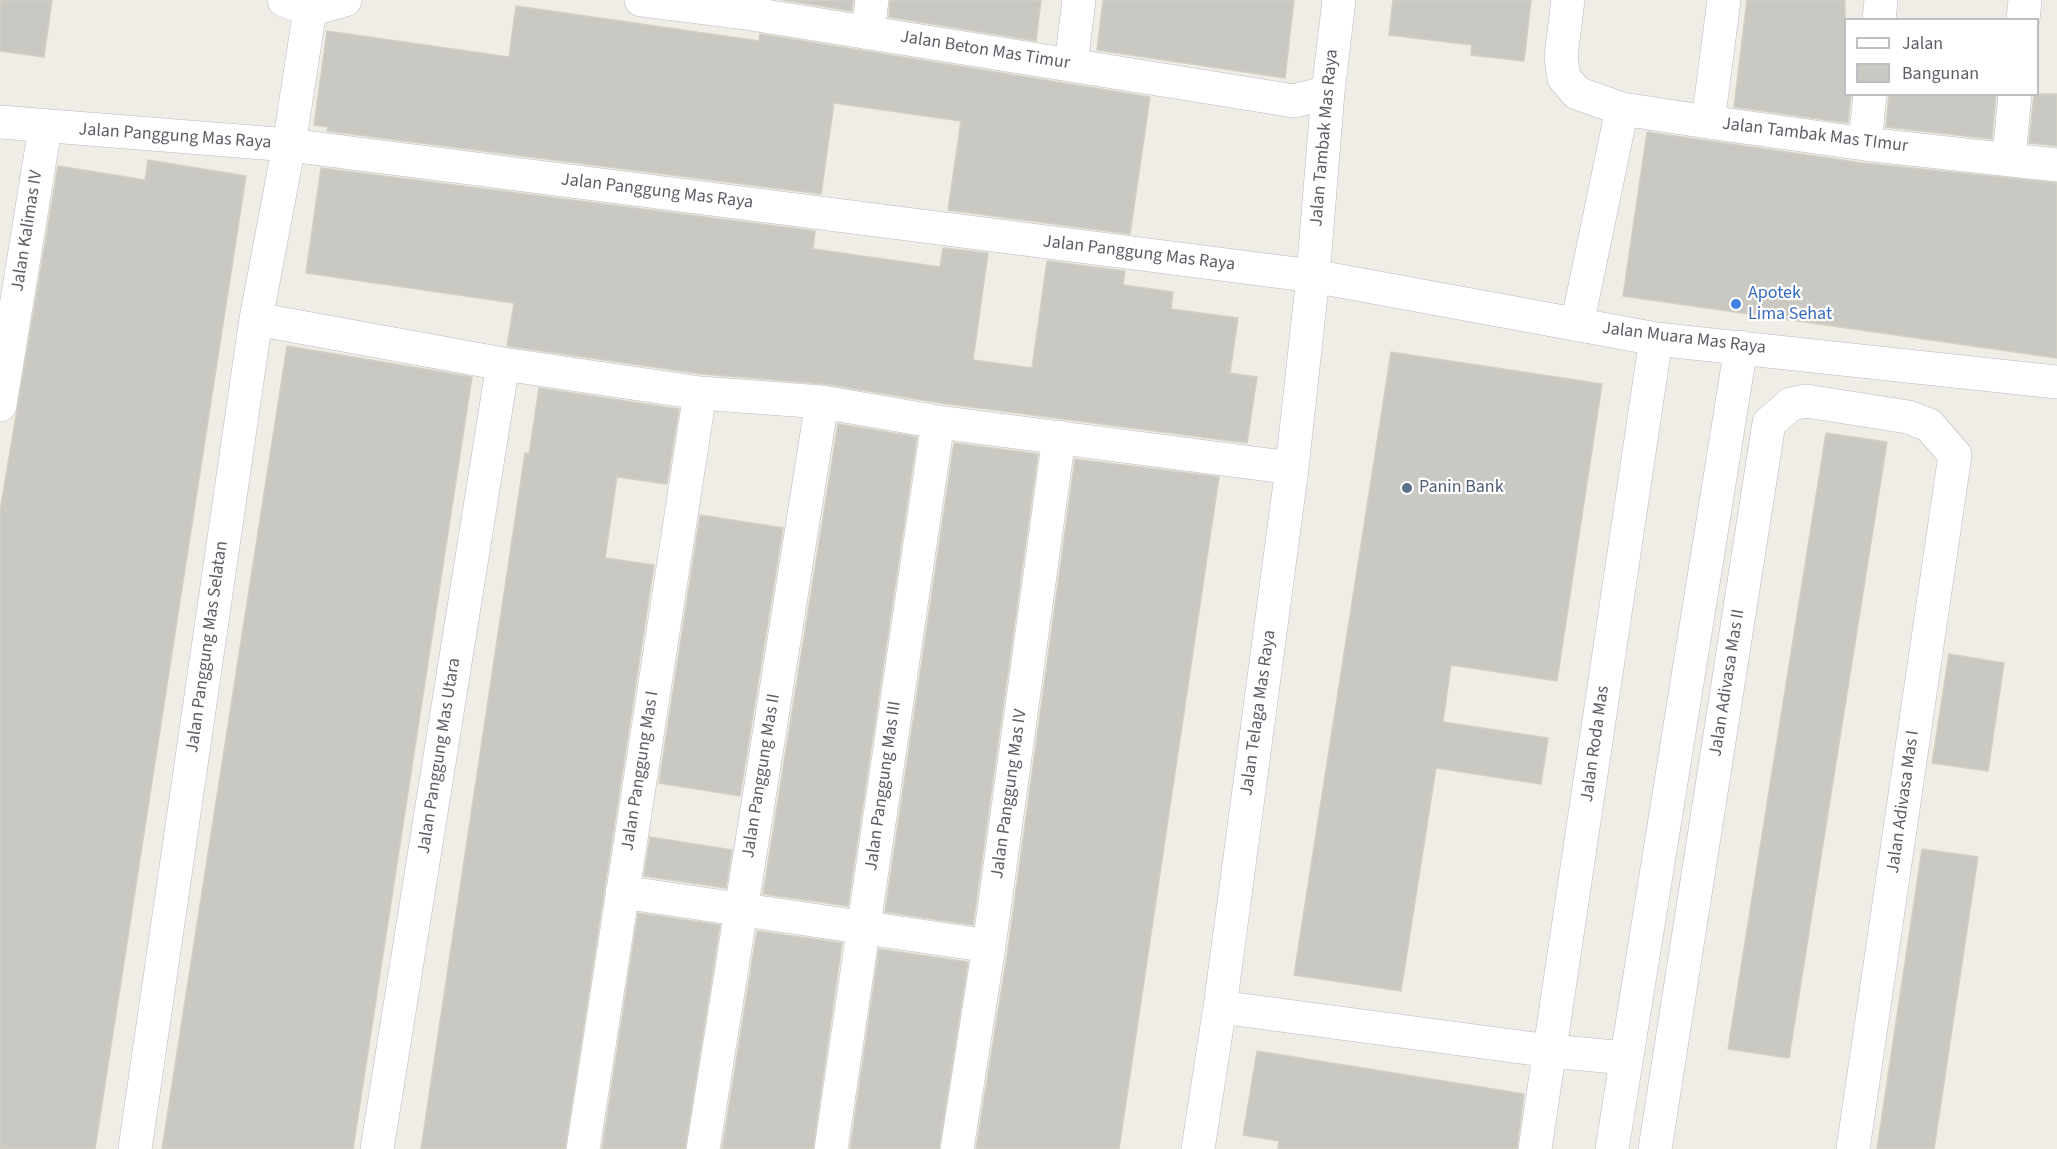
<!DOCTYPE html>
<html>
<head>
<meta charset="utf-8">
<style>
	body { margin:0 }
	#map { position:relative; width:2057px; height:1149px; overflow:hidden; background:#efede5; font-family:"Source Sans 3",sans-serif }
	canvas { display:block }
	.legend { position:absolute; left:1844px; top:18px; width:195px; height:78px; box-sizing:border-box; background:#fff; border:2px solid #bebfc2; margin:0; padding:8px 10px; list-style:none; font-size:18px; color:#5c6066 }
	.legend li { display:flex; align-items:center; gap:12px; height:30px }
	.legend b { width:30px; border:2px solid #bebfc2 }
</style>
</head>
<body>
<div id="map">
<canvas width="2057" height="1149"></canvas>
<ul class="legend">
<li><b style="height:8px;background:#fff"></b>Jalan</li>
<li><b style="height:16px;background:#cac8c2"></b>Bangunan</li>
</ul>
</div>
<script>
const context = document.querySelector('canvas').getContext('2d');
context.lineJoin = 'round';
function fillPath(path, color) {
  context.fillStyle = color;
  context.fill(path, 'evenodd');
}
function toPath(rows) {
  const path = new Path2D();
  for (const r of rows) {
    path.moveTo(r[0], r[1]);
    for (let i = 2; i < r.length; i += 2) path.lineTo(r[i], r[i + 1]);
  }
  return path;
}
function stroke(path, color, width, dash) {
  context.strokeStyle = color;
  context.lineWidth = width;
  context.lineCap = dash ? 'butt' : 'round';
  context.setLineDash(dash || []);
  context.stroke(path);
}
function drawText(font, color, halo, rows, align = 'center') {
  context.font = font + ' "Source Sans 3",sans-serif';
  context.lineWidth = 4.5;
  context.setLineDash([]);
  context.textBaseline = 'middle';
  context.strokeStyle = halo;
  context.fillStyle = color;
  for (const [text, x, y, turn = 0] of rows) {
    context.save();
    context.translate(x, y);
    context.rotate((+turn || 0) * Math.PI / 180);
    context.textAlign = isNaN(turn) ? turn : align;
    if (halo) context.strokeText(text, 0, 0);
    context.fillText(text, 0, 0);
    context.restore();
  }
}
const building = toPath([
	[0,0,52,0,44,57,0,51,0,0],
	[783,0,853,0,852,11,783,0],
	[890,0,1041,0,1036,41,889,17,890,0],
	[1103,0,1294,0,1285,78,1097,50,1103,0],
	[1393,0,1531,0,1524,61,1471,55,1472,45,1389,35,1393,0],
	[1747,0,1845,0,1845,94,1851,94,1848,123,1734,107,1747,0],
	[516,6,759,41,760,34,1150,97,1130,234,948,210,961,121,834,103,821,194,327,131,328,127,314,125,327,31,509,57,516,6],
	[1889,94,1996,94,1992,139,1886,127,1889,94],
	[2034,94,2057,94,2057,146,2029,143,2034,94],
	[1647,132,1863,163,2057,183,2057,358,1623,296,1647,132],
	[148,160,246,176,95,1149,0,1149,0,511,58,166,145,180,148,160],
	[321,168,815,231,813,249,940,267,943,248,988,253,973,360,1032,368,1047,261,1125,271,1123,285,1173,292,1171,309,1238,318,1230,373,1257,377,1247,443,941,403,825,384,702,374,507,346,514,303,306,273,321,168],
	[287,346,472,377,353,1149,162,1149,287,346],
	[1391,352,1602,384,1557,681,1451,665,1443,722,1548,738,1541,784,1436,768,1401,991,1294,975,1391,352],
	[539,388,679,409,667,484,617,477,605,558,654,565,565,1149,421,1149,525,453,529,454,539,388],
	[838,424,917,437,848,906,763,894,838,424],
	[1826,433,1887,442,1789,1058,1728,1049,1826,433],
	[954,443,1038,454,973,925,885,912,954,443],
	[1075,459,1219,477,1119,1149,976,1149,1008,949,1075,459],
	[700,515,783,528,740,796,659,783,700,515],
	[1949,654,2004,663,1988,771,1932,763,1949,654],
	[650,837,732,850,726,888,644,876,650,837],
	[1922,849,1978,857,1970,910,1934,1149,1877,1149,1922,849],
	[638,913,720,925,685,1149,602,1149,638,913],
	[757,931,842,943,813,1149,722,1149,757,931],
	[879,949,968,962,939,1149,850,1149,879,949],
	[1257,1051,1524,1094,1517,1149,1278,1149,1279,1141,1243,1135,1257,1051]
]);
fillPath(building, '#cac8c2');
stroke(building, '#d4cfc3', 1.5);
const minor = toPath([
	[641,0,752,14,1294,101,1328,92],
	[1568,0,1561,57,1564,78,1577,93,1622,109,1708,122,1865,144,2057,165],
	[310,10,345,0],
	[1879,20,1881,0],
	[2023,20,2025,0],
	[868,33,872,0],
	[1071,64,1079,0],
	[0,122,289,145,1313,276,1656,339,2057,382],
	[1708,122,1724,0],
	[1865,144,1870,94],
	[2009,158,2015,94],
	[256,319,503,364,700,393,822,402,938,422,1292,468],
	[1577,325,1622,109],
	[0,405,45,128],
	[622,892,989,946],
	[1220,1007,1550,1051,1626,1058],
	[135,1149,256,319,289,145,310,10,284,0],
	[377,1149,503,364],
	[583,1149,700,393],
	[703,1149,822,402],
	[831,1149,938,422],
	[957,1149,989,946,1059,437],
	[1198,1149,1220,1007,1292,468,1313,276,1328,92,1339,0],
	[1535,1149,1656,339],
	[1612,1149,1741,347],
	[1655,1149,1769,423,1791,404,1806,401,1908,417,1929,425,1955,455,1853,1149]
]);
stroke(minor, '#b7babf', 34);
stroke(minor, '#fff', 33);
for (const [x, y, r, color] of [
	[1736,304,6,"#3f7fe0"],
	[1407,488,6,"#5c6f8a"]
]) {
  const dot = new Path2D();
  dot.arc(x, y, r, 0, 2 * Math.PI);
  context.fillStyle = color;
  context.fill(dot);
  stroke(dot, '#fff', 2);
}
drawText('18px', '#5c6066', '#fff', [
	["Jalan Beton Mas Timur",985,51,9],
	["Jalan Tambak Mas TImur",1815,136,7],
	["Jalan Panggung Mas Raya",175,137,4],
	["Jalan Tambak Mas Raya",1325,138,-85],
	["Jalan Panggung Mas Raya",657,192,7],
	["Jalan Kalimas IV",28,231,-81],
	["Jalan Panggung Mas Raya",1139,254,7],
	["Jalan Muara Mas Raya",1684,339,7],
	["Jalan Panggung Mas Selatan",208,647,-82],
	["Jalan Adivasa Mas II",1728,683,-81],
	["Jalan Telaga Mas Raya",1259,713,-82],
	["Jalan Roda Mas",1596,744,-82],
	["Jalan Panggung Mas Utara",440,756,-81],
	["Jalan Panggung Mas I",641,771,-81],
	["Jalan Panggung Mas II",762,776,-81],
	["Jalan Panggung Mas III",884,786,-82],
	["Jalan Panggung Mas IV",1010,794,-82],
	["Jalan Adivasa Mas I",1904,802,-82]
]);
drawText('18px', '#366cbe', '#fff', [
	["Apotek",1748,294],
	["Lima Sehat",1748,315]
], 'left');
drawText('18px', '#4e5e75', '#fff', [
	["Panin Bank",1419,488]
], 'left');
</script>
</body>
</html>
